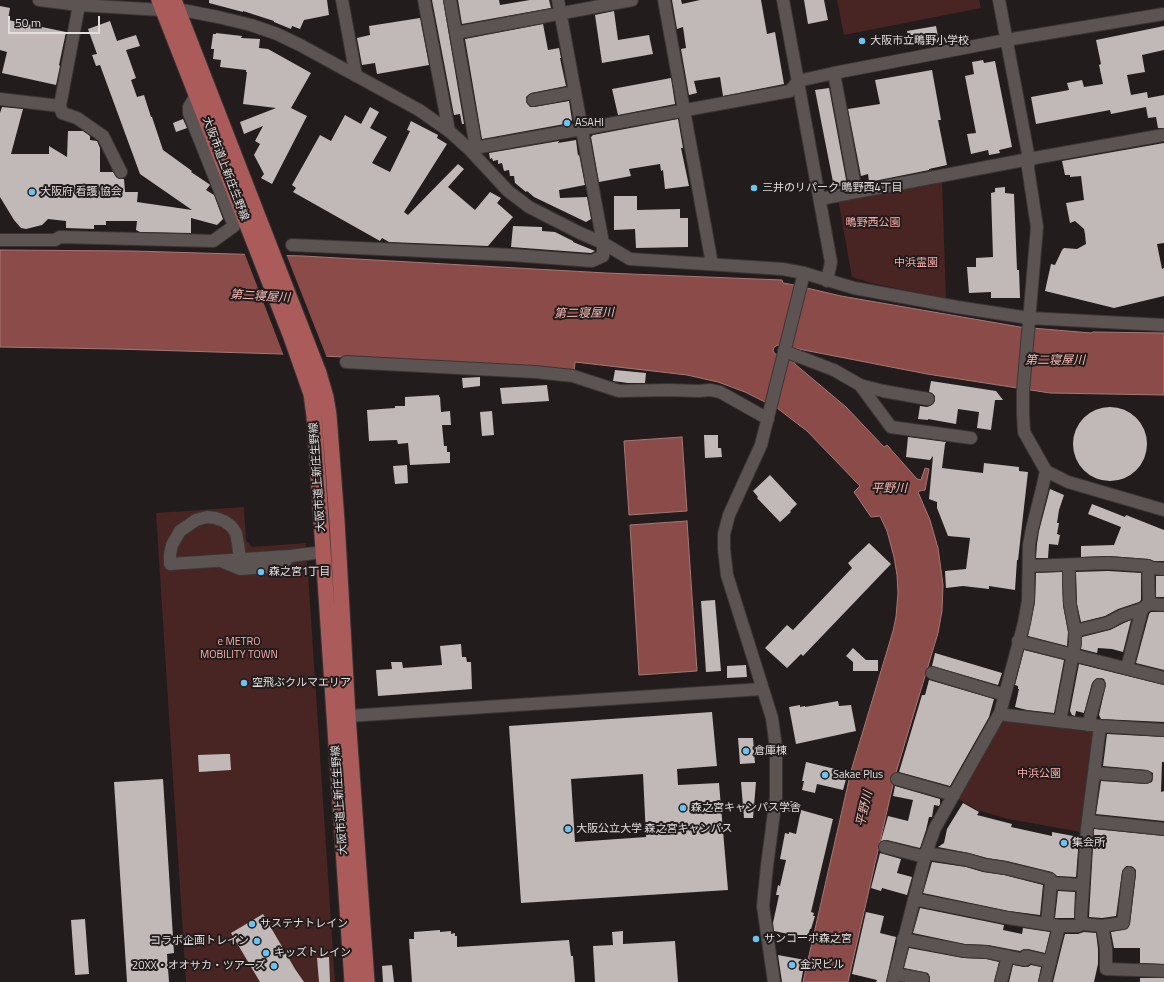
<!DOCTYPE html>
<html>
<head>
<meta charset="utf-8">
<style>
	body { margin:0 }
	#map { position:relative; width:1164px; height:982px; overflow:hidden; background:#221c1c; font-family:"Titillium Web",sans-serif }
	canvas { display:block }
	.scale { position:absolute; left:8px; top:16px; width:92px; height:18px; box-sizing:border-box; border:2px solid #e2dddd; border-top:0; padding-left:5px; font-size:12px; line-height:14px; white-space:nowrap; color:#e2dddd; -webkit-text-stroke:3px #221c1c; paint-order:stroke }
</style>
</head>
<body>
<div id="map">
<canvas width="1164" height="982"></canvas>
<div class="scale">50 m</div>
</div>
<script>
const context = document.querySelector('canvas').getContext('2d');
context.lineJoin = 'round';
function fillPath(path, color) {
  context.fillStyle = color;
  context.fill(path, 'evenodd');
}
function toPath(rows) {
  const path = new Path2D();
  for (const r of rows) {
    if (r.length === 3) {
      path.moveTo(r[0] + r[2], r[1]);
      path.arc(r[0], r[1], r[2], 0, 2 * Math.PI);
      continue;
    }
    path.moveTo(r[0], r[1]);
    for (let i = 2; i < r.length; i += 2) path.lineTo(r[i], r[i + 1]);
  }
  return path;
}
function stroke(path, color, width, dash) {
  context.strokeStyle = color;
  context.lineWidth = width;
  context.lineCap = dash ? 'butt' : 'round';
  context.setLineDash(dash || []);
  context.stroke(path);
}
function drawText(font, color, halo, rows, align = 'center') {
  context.font = font + ' "Titillium Web","Noto Sans JP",sans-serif';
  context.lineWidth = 4;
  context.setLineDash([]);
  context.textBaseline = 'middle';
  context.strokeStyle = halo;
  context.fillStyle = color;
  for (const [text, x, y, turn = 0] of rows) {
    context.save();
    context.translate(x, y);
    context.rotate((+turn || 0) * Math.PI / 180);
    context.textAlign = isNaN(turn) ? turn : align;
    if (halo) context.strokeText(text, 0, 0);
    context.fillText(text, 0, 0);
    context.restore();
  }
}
fillPath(toPath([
	[837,0,979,0,981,8,844,35],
	[942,181,946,299,871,283,852,277,838,199],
	[244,507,246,540,252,547,306,543,335,982,186,982,156,513],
	[1003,719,1096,731,1081,832,1008,819,977,810,957,798]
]), '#482423');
const water = toPath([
	[0,250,133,251,303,256,606,273,782,280,783,283,794,285,841,296,1020,327,1091,333,1093,332,1164,333,1164,395,1050,393,927,374,778,345,774,347,773,351,775,354,792,358,795,364,846,407,884,447,887,445,917,479,921,480,925,468,929,469,925,490,919,491,918,492,930,520,938,548,943,585,942,611,938,633,895,776,848,982,803,982,851,771,893,631,896,617,898,593,897,575,894,557,887,531,880,516,871,517,854,492,860,486,807,431,777,408,745,392,718,382,687,375,575,362,574,372,488,364,281,354,116,349,0,347,0,250],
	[682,437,687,511,629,515,624,441,682,437],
	[687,521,697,671,639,675,630,525,687,521]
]);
fillPath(water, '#8b4c49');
stroke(water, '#a57875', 1);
fillPath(toPath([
	[244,252,286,254,327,358,284,356]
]), '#221c1c');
fillPath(toPath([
	[209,0,327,0,329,15,304,20,300,29,292,26,291,29,274,22,274,21,243,11,243,12,209,3],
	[432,0,443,0,464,124,462,124,460,114,454,115],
	[458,0,499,0,500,5,530,0,549,0,551,8,462,24],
	[672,0,681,0,682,4,700,0,761,0,767,34,775,32,784,84,723,96,720,77,694,81,697,93,689,95,681,49,686,48,683,27,677,29],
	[804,0,824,0,828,20,808,24],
	[0,6,10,8,8,20,66,32,59,65,60,66,56,85,2,73,7,52,0,50],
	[614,11,618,40,649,35,653,54,602,63,595,15],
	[420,18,429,65,377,74,375,63,362,65,357,38,370,35,369,26],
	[110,21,117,41,136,35,140,46,126,50,136,78,131,80,137,97,144,95,151,117,152,117,163,150,192,171,191,172,209,184,210,185,206,190,214,195,223,219,217,225,191,218,191,233,140,232,136,230,137,221,106,221,106,225,94,225,94,229,66,228,66,221,48,219,42,225,26,229,21,228,14,220,0,197,0,113,2,107,23,109,11,154,49,154,49,146,67,157,68,131,83,131,90,136,90,140,97,141,100,148,100,172,113,172,117,178,121,179,124,179,125,192,138,192,137,202,192,210,140,174,100,65,96,66,92,55,97,54,88,29],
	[543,24,548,50,559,48,561,58,560,58,566,86,531,93,526,97,526,102,530,107,534,107,569,101,572,120,570,123,482,139,465,39],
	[936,26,938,36,909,41,907,31],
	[1164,26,1164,50,1142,55,1145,72,1127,75,1131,95,1147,92,1148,98,1164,95,1164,128,1158,128,1156,117,1148,118,1146,107,1111,114,1110,110,1036,124,1031,97,1069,90,1067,83,1082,80,1084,87,1103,84,1099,65,1101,64,1096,40],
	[216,33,242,36,241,38,260,39,259,48,268,49,311,73,291,108,307,116,272,184,261,178,264,174,254,155,260,144,255,141,263,126,244,134,240,122,276,108,243,104,247,72,246,72,246,70,220,67,221,60,213,59,214,49,211,49,213,34,216,34],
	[983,60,984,63,995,61,1012,147,999,150,1000,153,989,155,988,150,971,154,967,134,976,133,965,76,974,74,972,62],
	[932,70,941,120,938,120,947,165,929,169,929,170,869,182,868,174,861,176,848,109,880,104,875,80],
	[671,78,675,104,618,115,612,89],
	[829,88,847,185,834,187,815,90],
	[370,107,379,112,370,128,387,137,372,163,390,172,410,131,407,130,411,121,438,135,437,138,447,144,404,212,408,215,458,164,464,169,448,187,475,210,490,192,501,198,497,203,513,217,488,246,389,242,382,238,380,241,293,192,296,188,292,185,320,135,331,141,345,115,361,124],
	[183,119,187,128,176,132,173,123],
	[678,119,683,148,681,148,689,186,665,189,663,170,661,171,660,164,629,169,631,176,599,182,591,137,593,135],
	[576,140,578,156,579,154,585,185,559,190,560,198,587,197,591,219,586,222,534,197,527,191,526,192,515,183,514,176,510,176,509,170,504,171,502,163,498,164,498,160,493,161,492,158,490,159,489,153,559,141,558,143],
	[1164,143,1164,243,1157,244,1162,269,1164,268,1164,296,1114,308,1045,291,1051,264,1055,265,1062,250,1064,248,1077,249,1086,244,1085,234,1084,229,1075,221,1070,223,1066,203,1084,200,1081,176,1070,177,1070,175,1065,175,1062,161],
	[1005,187,1005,193,1014,194,1017,270,1019,270,1020,298,991,298,991,292,969,293,967,267,976,267,976,258,993,257,991,193,995,192,995,188],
	[614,196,637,196,637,210,680,209,680,218,688,218,688,247,636,248,635,229,614,230],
	[513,226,542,227,542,231,555,232,573,241,573,242,595,251,591,253,511,247],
	[615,370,646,373,645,383,628,383,613,381],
	[480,377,480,386,463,388,462,378],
	[931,381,996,391,1003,400,995,400,991,430,977,428,979,412,958,409,956,424,928,419,928,420,918,419,920,406,927,407,930,406,933,404,935,401,935,396,932,393,929,392],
	[547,385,549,401,502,404,500,388],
	[439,395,439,397,440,397,441,412,450,411,451,425,442,425,444,446,447,446,447,452,450,452,450,463,410,465,408,443,398,444,397,440,369,441,367,410,395,408,395,406,405,406,405,397],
	[1110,444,37],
	[492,411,494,435,482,436,480,412],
	[704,435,718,435,718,448,721,448,722,457,705,458],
	[908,437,946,442,945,444,942,468,983,473,984,463,1019,467,1019,471,1028,472,1018,560,1017,560,1015,590,989,586,989,589,963,586,946,588,945,571,966,569,970,538,948,536,937,508,937,502,929,499,933,456,930,460,906,457],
	[407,465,408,483,395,484,393,466],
	[770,475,797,504,790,511,791,512,780,522,757,498,758,497,753,491],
	[1050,489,1064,495,1059,510,1057,523,1059,523,1057,534,1060,535,1058,545,1049,544,1048,558,1036,558,1037,544,1039,531],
	[1092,504,1125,517,1126,515,1164,530,1164,561,1154,561,1149,559,1109,556,1081,557,1081,546,1114,545,1121,527,1088,514],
	[869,543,891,564,803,656,801,654,787,668,765,648,787,625,793,630,852,568,848,563],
	[1108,571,1141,573,1141,600,1139,602,1118,609,1105,616,1081,622,1077,604,1076,572],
	[1062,572,1063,605,1068,632,1067,646,1028,636,1035,602,1036,573],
	[1156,576,1164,576,1164,597,1156,597],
	[715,600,721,671,706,672,701,601],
	[1151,612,1164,612,1164,670,1136,663,1149,614],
	[1131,620,1123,652,1112,649,1098,648,1097,653,1081,649,1082,637,1110,630,1124,623],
	[461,644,462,657,466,657,467,662,471,662,472,689,378,696,376,670,392,669,391,662,402,662,403,668,442,665,440,646],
	[853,648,866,660,878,660,878,671,853,671,853,662,846,656],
	[1024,650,1064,660,1054,713,1027,710,1015,707,1019,689,1018,689,1018,686,1015,685],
	[935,653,1002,673,998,685,932,666],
	[1079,664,1164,685,1164,722,1101,719,1099,715,1106,684,1104,679,1101,678,1097,678,1092,683,1084,713,1076,711,1075,716,1072,715,1070,711],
	[746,665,747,677,727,678,727,666],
	[929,680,994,699,989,717,950,786,899,772,922,695,925,695],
	[838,701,839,706,851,705,856,731,796,744,789,707,800,705,800,707,805,706,805,707],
	[712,712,717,766,677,769,678,785,719,783,728,890,521,903,509,726],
	[643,774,646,837,575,842,571,779],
	[1107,734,1164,737,1164,762,1162,762,1161,792,1164,791,1164,821,1096,814,1101,781,1146,784,1152,782,1153,778,1153,773,1147,770,1103,766],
	[738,738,753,738,755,763,740,764],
	[225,754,230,754,231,770,199,772,198,755],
	[806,762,848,772,843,790,817,784,815,793,802,790,804,781,802,781],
	[163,779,174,953,167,954,169,982,127,982,114,782],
	[741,782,756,782,753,818,744,818],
	[895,786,940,799,940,804,939,806,934,805,932,817,929,817,926,830,920,848,887,840,881,841,888,816,908,821,913,800,893,796],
	[783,800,799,802,798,813,782,810],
	[963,803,979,812,977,815,1012,824,1011,827,1052,836,1052,832,1079,837,1076,877,1057,876,1052,872,1007,861,987,858,969,853,938,847,944,843,947,829],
	[801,810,833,819,811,912,814,913,813,916,815,916,811,929,810,929,807,938,774,931,773,923,779,895,776,895,778,885,780,886,786,860,780,859,785,833,789,834,789,832,796,834],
	[1094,829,1164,836,1164,964,1140,963,1140,948,1114,948,1111,932,1127,929,1130,924,1136,874,1136,870,1133,867,1130,866,1126,866,1122,872,1116,916,1102,918,1089,917],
	[880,853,901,859,897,873,912,877,907,895,882,888,881,891,871,888],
	[932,862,966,867,983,872,1004,875,1043,885,1040,915,1009,911,923,893],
	[1058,891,1075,892,1074,918,1055,918],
	[920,908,1004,925,1003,930,1022,934,1023,928,1050,932,1045,953,1028,949,1024,949,1020,951,988,945,965,944,913,933],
	[866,912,884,916,880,933,896,937,886,982,876,982,877,980,852,974],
	[263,914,295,969,304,982,260,982,231,933],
	[85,919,89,974,75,975,71,920],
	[440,930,440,932,451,931,451,934,455,933,455,936,457,936,457,947,569,940,571,956,573,956,575,982,412,982,409,939,414,939,414,932],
	[623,931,623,944,675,941,678,982,595,982,593,946,613,945,612,932],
	[1084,932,1096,933,1098,949,1098,964,1094,982,1053,982,1065,934,1078,934],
	[909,948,963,958,986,959,999,962,994,982,930,982,930,977,928,973,904,968],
	[778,955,805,960,801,982,782,982],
	[329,957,330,982,319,982,317,958],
	[392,965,394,982,383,982,382,966],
	[1013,965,1024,967,1028,967,1031,965,1041,967,1038,982,1009,982],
	[1140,978,1164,978,1164,982,1140,982]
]), '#c1b9b8');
const minor = toPath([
	[39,0,79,5,162,10,177,9,218,17,251,25,277,34,300,45,419,110,449,131,469,149,508,191,529,207,580,233,603,243,630,259,783,269,804,273,854,288,957,307,1029,318,1164,325],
	[342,0,356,76],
	[424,0,449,131],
	[450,0,476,147],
	[664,0,712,264],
	[783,0,831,262,827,281],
	[456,33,632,0],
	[834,73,856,192],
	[0,99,60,106,79,5],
	[533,100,575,92],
	[60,106,62,113,77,118,103,136,121,172],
	[469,149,582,129,790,91,798,81,834,73,1006,40,1164,14],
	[820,199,1029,159,1164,135],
	[0,240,55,240,60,237,213,241,234,226,189,113,189,107,196,95],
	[292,245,512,255,592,261,603,256,603,243,558,0],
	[784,351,834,370,860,385,883,391,928,399],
	[346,362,535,372,573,376,619,391,668,390,699,391,710,390,720,392,768,419],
	[860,385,891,427,971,438],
	[1046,471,1068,482,1164,510],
	[240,559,238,544,236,533,231,526,224,521,215,518,207,517,196,520,180,531,172,545,170,554,170,564,290,556,323,552],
	[221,561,240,569,280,566,290,556],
	[1029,566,1108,563,1148,566,1149,604],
	[1148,566,1152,568,1164,569],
	[1075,631,1108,623,1121,616,1142,609,1149,604,1164,605],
	[1018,641,1164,678],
	[1127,668,1142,609],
	[932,673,1005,695],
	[1000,713,1006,715,1100,726,1164,730],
	[348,716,762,689],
	[1060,721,1075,643,1075,631,1070,605,1069,582,1069,565],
	[1088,725,1099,685],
	[1094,773,1146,777],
	[897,779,954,795],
	[1088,821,1164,829],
	[885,847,925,857],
	[926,853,968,860,985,865,1005,868,1050,879,1051,883,1083,885],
	[914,899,1008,918,1059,926,1078,926,1083,924,1102,926,1123,923,1129,873],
	[1047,924,1051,883],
	[1083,924,1081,917,1087,828,1100,726],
	[1102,926,1106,948,1106,969,1164,971],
	[903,939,964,951,987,952,1025,960,1026,956,1050,962],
	[895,974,923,979],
	[774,982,763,906,767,866,776,797,776,748,772,718,727,575,724,549,724,534,729,515,761,445,804,273],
	[893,982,926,853,935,828,1000,713,1024,623,1028,601,1029,545,1032,529,1042,489,1046,471,1024,432,1023,414,1023,391,1037,227,1028,168,1029,159,999,0],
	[1001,982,1008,956],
	[1045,982,1059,926]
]);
const major = toPath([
	[159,0,291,337,311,394,314,416,352,982],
	[174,0,319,373,326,397,329,415,337,521,348,716,367,982]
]);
stroke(minor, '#3b3635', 14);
stroke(major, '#3b3635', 17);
stroke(minor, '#5b5453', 12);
stroke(major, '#ab5b5a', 15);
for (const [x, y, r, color] of [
	[862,41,4,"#6ac3f1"],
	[567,123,4,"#6ac3f1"],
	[754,188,4,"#6ac3f1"],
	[32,192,4,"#6ac3f1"],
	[261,572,4,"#6ac3f1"],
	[244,683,4,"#6ac3f1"],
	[746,751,4,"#6ac3f1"],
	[825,775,4,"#6ac3f1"],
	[683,808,4,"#6ac3f1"],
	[568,829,4,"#6ac3f1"],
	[1064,843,4,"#6ac3f1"],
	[252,924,4,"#6ac3f1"],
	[756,939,4,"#6ac3f1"],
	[257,941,4,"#6ac3f1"],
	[266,953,4,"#6ac3f1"],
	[792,965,4,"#6ac3f1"],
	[274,966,4,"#6ac3f1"]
]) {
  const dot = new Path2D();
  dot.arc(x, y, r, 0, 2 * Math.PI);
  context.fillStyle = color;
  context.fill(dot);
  stroke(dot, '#221c1c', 1.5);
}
drawText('11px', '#e2dddd', '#221c1c', [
	["大阪市立鴫野小学校",870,41],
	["ASAHI",575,123],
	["三井のリパーク 鴫野西4丁目",762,188],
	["大阪府 看護 協会",40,192],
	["森之宮1丁目",269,572],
	["空飛ぶクルマエリア",252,683],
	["倉庫棟",754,751],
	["Sakae Plus",833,775],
	["森之宮キャンパス学舎",691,808],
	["大阪公立大学 森之宮キャンパス",576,829],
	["集会所",1072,843],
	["サステナトレイン",260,924],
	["サンコーポ森之宮",764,939],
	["コラボ企画トレイン",249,941,"right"],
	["キッズトレイン",274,953],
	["金沢ビル",800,965],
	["20XX・オオサカ・ツアーズ",266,966,"right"]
], 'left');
drawText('11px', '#e2dddd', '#221c1c', [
	["大阪市道上新庄生野線",225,169,69],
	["大阪市道上新庄生野線",318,477,-94],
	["大阪市道上新庄生野線",340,800,-94]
]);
drawText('11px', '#f9aba6', '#221c1c', [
	["鴫野西公園",873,223],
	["中浜霊園",916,263],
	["e METRO",239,642],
	["MOBILITY TOWN",239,655],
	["中浜公園",1039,774]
]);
drawText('italic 12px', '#f6bab6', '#221c1c', [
	["第二寝屋川",260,297,3],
	["第二寝屋川",584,314,-1],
	["第二寝屋川",1055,361],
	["平野川",889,489],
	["平野川",865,809,-77]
]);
</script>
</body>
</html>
